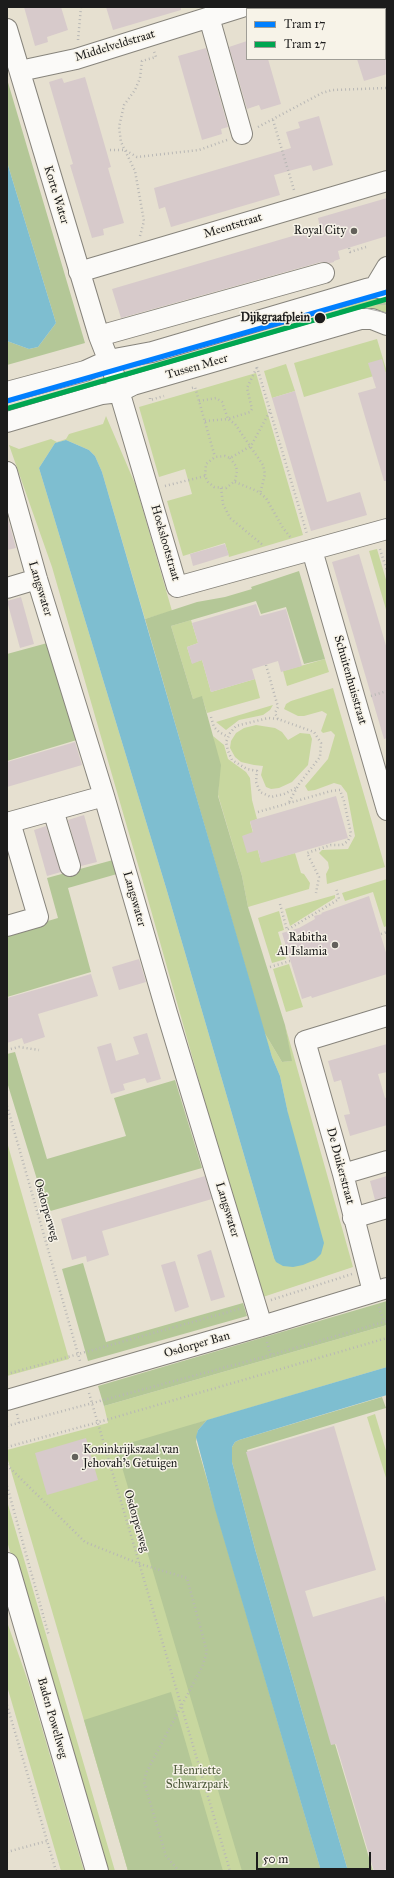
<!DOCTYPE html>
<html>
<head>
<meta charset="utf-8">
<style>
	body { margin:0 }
	#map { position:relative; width:394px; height:1878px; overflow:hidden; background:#e6e0d0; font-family:"IM FELL Great Primer",serif }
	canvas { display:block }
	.frame { position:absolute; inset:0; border:8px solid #1c1c1c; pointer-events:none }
	.legend { position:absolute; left:246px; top:8px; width:140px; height:52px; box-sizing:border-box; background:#f7f3e8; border:1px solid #9f9d96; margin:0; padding:5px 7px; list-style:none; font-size:12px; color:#1c1c1c }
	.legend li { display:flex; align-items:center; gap:8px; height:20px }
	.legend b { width:20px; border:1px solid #9f9d96 }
	.scale { position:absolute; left:256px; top:1852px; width:115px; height:18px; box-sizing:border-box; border:2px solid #1c1c1c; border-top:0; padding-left:5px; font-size:12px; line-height:14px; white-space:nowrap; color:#1c1c1c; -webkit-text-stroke:3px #f7f3e8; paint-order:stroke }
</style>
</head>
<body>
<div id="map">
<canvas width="394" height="1878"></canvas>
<div class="frame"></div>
<ul class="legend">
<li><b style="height:5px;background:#007fff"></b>Tram 17</li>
<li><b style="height:5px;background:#00a651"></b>Tram 27</li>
</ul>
<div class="scale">50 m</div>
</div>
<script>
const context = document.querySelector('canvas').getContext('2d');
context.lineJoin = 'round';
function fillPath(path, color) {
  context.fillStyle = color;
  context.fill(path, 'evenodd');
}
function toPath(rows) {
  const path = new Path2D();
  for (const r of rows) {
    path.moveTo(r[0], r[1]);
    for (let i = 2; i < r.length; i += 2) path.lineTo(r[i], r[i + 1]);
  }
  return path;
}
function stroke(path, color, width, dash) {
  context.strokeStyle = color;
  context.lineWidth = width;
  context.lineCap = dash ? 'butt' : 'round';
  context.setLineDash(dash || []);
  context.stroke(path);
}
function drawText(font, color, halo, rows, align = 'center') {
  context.font = font + ' "IM FELL Great Primer",serif';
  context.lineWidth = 3;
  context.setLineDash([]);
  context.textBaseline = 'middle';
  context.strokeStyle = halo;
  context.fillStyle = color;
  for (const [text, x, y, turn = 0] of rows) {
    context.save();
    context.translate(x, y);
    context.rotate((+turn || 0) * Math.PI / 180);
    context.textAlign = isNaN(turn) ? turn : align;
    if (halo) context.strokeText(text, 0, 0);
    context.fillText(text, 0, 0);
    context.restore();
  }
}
fillPath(toPath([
	[387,295,387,318,342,319,337,301],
	[377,339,387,372,304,397,294,363],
	[286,364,295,391,272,398,264,371],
	[256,373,303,535,229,557,225,543,183,556,167,501,192,494,185,469,159,477,139,407],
	[106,416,136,486,172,611,145,619,102,472,95,456,89,450,66,440,55,443,39,468,167,891,274,1258,288,1113,280,1076,272,1057,264,1032,282,1062,291,1061,285,1025,353,1267,260,1298,147,896,52,567,9,445,19,449,51,439,57,442,66,439,69,434,103,424],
	[377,549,387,583,387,613,369,551],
	[191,620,198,643,187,647,192,663,202,660,211,692,255,679,260,698,207,713,202,697,193,699,171,626],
	[325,659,329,672,287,686,283,671],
	[333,688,385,867,327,884,326,874,329,868,328,862,319,853,322,850,348,849,355,836,347,793,341,785,334,783,315,790,308,791,305,786,328,759,335,735,331,731,323,733,321,731,327,714,322,711,304,716,298,716,284,709,286,704,291,701],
	[273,705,270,710,263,715,239,720,226,730,216,722],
	[256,725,275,728,282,732,288,740,300,733,310,734,312,739,308,765,292,782,279,788,271,789,266,787,261,775,263,766,254,765,241,762,235,757,230,748,231,741,236,733,244,728],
	[213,736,224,745,228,759,246,772,250,778,252,800,257,819,250,822,261,862,295,853,301,873,304,874,310,883,309,889,248,907,242,876,218,795,219,782],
	[387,879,387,926,384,927,373,892,345,901,342,893],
	[335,895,335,898,290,926,285,909],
	[279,911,284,930,278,932,286,959,272,963,258,918],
	[289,964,303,1007,286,1012,273,969],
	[7,1142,69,1359,7,1376,8,1293],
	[387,1325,387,1367,195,1424,196,1442,321,1871,128,1871,7,1457,7,1450,108,1423,104,1406],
	[375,1414,387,1454,387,1481,367,1417],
	[7,1501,115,1871,102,1871,72,1770,7,1541],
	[7,1622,29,1684,84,1871,61,1871,7,1686]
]), '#c8d79f');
fillPath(toPath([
	[7,79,85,343,7,365,7,341,29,349,38,347,56,323,7,162],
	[299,571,325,659,304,664,286,607,261,614,256,601,171,626,193,699,202,696,221,765,218,796,242,876,248,907,285,1025,292,1061,282,1062,264,1032,145,619,197,602,225,597,252,589,251,587],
	[51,642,80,739,7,761,7,654],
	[113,860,117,874,68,888,91,972,7,997,7,933,58,918,47,878],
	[15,1052,47,1159,126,1136,114,1098,175,1080,202,1168,47,1212,7,1082,7,1054],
	[83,1263,106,1342,243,1303,247,1316,88,1361,62,1269],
	[387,1301,387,1325,104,1406,98,1386],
	[382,1397,386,1408,247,1450,373,1871,348,1871,255,1549,232,1462,231,1453,232,1447,235,1442,239,1440],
	[207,1420,198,1430,196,1442,321,1871,242,1871,116,1447],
	[171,1692,223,1871,128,1871,84,1720]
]), '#b4c797');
fillPath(toPath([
	[7,162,56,323,38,347,29,349,7,341],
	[66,440,89,450,95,456,102,472,272,1057,280,1076,288,1113,324,1243,321,1254,315,1260,303,1265,293,1267,283,1266,276,1262,274,1258,167,891,39,468,55,443],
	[387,1367,387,1395,239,1440,235,1442,232,1447,232,1462,255,1549,348,1871,321,1871,215,1509,196,1437,198,1430,207,1420]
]), '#7ebed0');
fillPath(toPath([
	[24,7,61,7,68,30,47,37,48,42,35,46],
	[106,7,181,7,181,10,113,30],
	[247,41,247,59,268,59,281,104,261,110,259,105,247,109,229,47],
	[206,48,228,127,221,129,222,134,202,140,178,56],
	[357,59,387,59,387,74,364,81],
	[85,77,111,167,108,168,124,223,103,229,104,235,92,238,70,165,73,164,49,82,62,78,64,83],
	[319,116,333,165,313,171,311,165,274,175,280,195,171,227,165,207,159,209,154,188,291,148,286,132,300,128,298,122],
	[387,198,387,236,338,251,340,259,334,261,334,262,330,263,321,262,121,318,112,289,320,228,318,218],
	[382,359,387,377,387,481,384,481,358,393,376,388,368,363],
	[295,391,327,502,360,492,367,515,311,531,272,398],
	[7,515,16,548,7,550],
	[225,544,229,555,193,566,190,554],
	[359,554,387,649,387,738,384,739,332,562],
	[21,597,34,644,20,648,7,601],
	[256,604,260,616,286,609,302,666,281,672,278,661,252,669,255,679,211,692,202,660,192,664,187,647,198,643,192,623],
	[75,742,82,765,7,787,7,762],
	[336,796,348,838,261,863,258,850,247,853,242,836,253,832,250,821],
	[84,815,97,862,81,866,68,820],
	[46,826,61,872,47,876,34,830],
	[369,896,387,956,387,974,312,998,311,996,302,999,282,933,299,928,315,919,314,916,322,914,321,913],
	[139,959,146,982,119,990,112,967],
	[91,974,98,996,38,1014,45,1037,24,1044,22,1038,7,1043,7,998],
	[147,1033,161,1079,147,1083,145,1078,123,1084,125,1090,111,1094,97,1047,111,1043,116,1061,139,1054,133,1037],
	[387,1044,387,1072,378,1074,385,1098,387,1097,387,1125,350,1136,344,1115,350,1114,341,1080,334,1082,328,1061],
	[205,1176,212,1199,102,1231,109,1255,87,1262,86,1256,72,1260,61,1219],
	[387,1176,387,1197,375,1200,370,1181],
	[211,1250,225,1297,211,1301,197,1255],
	[175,1261,189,1307,175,1312,161,1265],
	[334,1426,376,1570,305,1591,313,1617,384,1596,387,1608,387,1869,381,1871,374,1871,336,1744,331,1745,246,1452],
	[86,1438,98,1480,47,1495,35,1453]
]), '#d7cacb');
const minor = toPath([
	[209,17,242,134],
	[7,29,99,336,115,377,177,587,387,529],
	[20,71,76,59,242,7],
	[79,272,387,181],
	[375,287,387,267],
	[99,336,324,273],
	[7,392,85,371,109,360,152,352,366,289,375,287,387,290],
	[7,422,102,394,119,392,133,385,361,319,372,319,387,325],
	[7,472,37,579,104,796,167,1013,262,1326],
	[312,550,387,810],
	[7,588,37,579],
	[53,810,70,866],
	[7,823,104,796],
	[7,926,38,917,10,822],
	[343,1174,387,1161],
	[353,1218,387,1208],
	[373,1292,343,1174,305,1041,387,1016],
	[7,1400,262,1326,387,1288]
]);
const major = toPath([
	[7,1564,97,1871]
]);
stroke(minor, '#87847c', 22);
stroke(major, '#87847c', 24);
stroke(toPath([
	[78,40,81,7],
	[273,120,294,190],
	[258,127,322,93,332,90,387,88],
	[110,150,125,150,137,157,199,150,227,140],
	[140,236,144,221,135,171,121,142,119,127,124,105,135,90,140,78,142,61,156,57,154,51],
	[349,248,350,252,366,247],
	[257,367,307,534],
	[192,388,195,387,215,457],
	[150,398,150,400,164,396],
	[199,401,216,398,222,402,228,419,250,412,252,409,247,388,257,367],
	[205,421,228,419,235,424,263,465,265,474,260,494],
	[230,458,236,466,237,471,235,481,226,488,214,487,208,482,205,476,206,464,215,457,225,456,230,458,251,446,270,411],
	[235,482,257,491,266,498,283,528,291,538],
	[165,486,205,476],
	[221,488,223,504,230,518,264,546],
	[380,549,387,571],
	[266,665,278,707,275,713,278,719,314,732,321,743,320,757,299,784,288,804],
	[371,696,387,691],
	[211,717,214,727,219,732,228,737],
	[278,719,268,718,236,726,230,733,226,742,228,751,232,760,247,769,257,771,256,782,260,792,271,797,284,794,296,788],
	[258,812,331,791,340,790,344,801,351,834,348,841,342,845,331,845,307,853,319,877,316,893],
	[280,904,287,930,339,899,336,888],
	[381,934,387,932],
	[270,967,290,961],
	[7,1050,19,1047,39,1050],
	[7,1106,80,1361],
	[271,1300,352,1274],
	[379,1307,384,1322],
	[267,1342,271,1355],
	[7,1374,239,1309],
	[89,1393,230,1871],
	[17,1414,19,1423],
	[7,1426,271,1355,387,1321],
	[7,1447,99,1422,387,1338],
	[7,1465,85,1542,140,1564,187,1578,207,1652,202,1667,146,1773,144,1782,166,1856,179,1871],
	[7,1486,49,1636],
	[7,1705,56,1871],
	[7,1852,47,1841]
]), '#b8b7b5', 2.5, [1, 3]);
stroke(minor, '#fbfaf8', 20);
stroke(major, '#fbfaf8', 22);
stroke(toPath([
	[365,308,387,313],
	[321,318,370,304,387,304]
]), '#aeadab', 1);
stroke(toPath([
	[7,401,387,292]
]), '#007fff', 5);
stroke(toPath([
	[9,408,387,299]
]), '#00a651', 5);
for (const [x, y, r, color] of [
	[354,231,4,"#63615b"],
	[320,318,6,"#1c1c1c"],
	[335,945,4,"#63615b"],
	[75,1457,4,"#63615b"]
]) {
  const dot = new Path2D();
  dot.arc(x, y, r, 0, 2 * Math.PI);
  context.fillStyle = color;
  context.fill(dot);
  stroke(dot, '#f7f3e8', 1.5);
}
drawText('12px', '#1c1c1c', '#f7f3e8', [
	["Middelveldstraat",115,46,-17],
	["Korte Water",56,195,73],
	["Meentstraat",233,226,-17],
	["Tussen Meer",197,367,-16],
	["Hoekslootstraat",165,543,74],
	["Langswater",40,589,73],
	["Schuitenhuisstraat",350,680,74],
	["Langswater",134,899,74],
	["De Duikerstraat",340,1166,75],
	["Osdorperweg",46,1210,74],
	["Langswater",227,1210,73],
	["Osdorper Ban",197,1345,-16],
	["Osdorperweg",136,1521,74],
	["Baden Powellweg",52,1718,74]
]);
drawText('12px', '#1c1c1c', '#f7f3e8', [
	["Royal City",346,231],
	["Rabitha",327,938],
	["Al Islamia",327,952],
	["Koninkrijkszaal van",83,1450,"left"],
	["Jehovah's Getuigen",83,1464,"left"]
], 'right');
drawText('bold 12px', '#1c1c1c', '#f7f3e8', [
	["Dijkgraafplein",310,318]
], 'right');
drawText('12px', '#4f5b3c', '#f7f3e8', [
	["Henriette",197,1771],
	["Schwarzpark",197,1785]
]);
</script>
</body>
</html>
